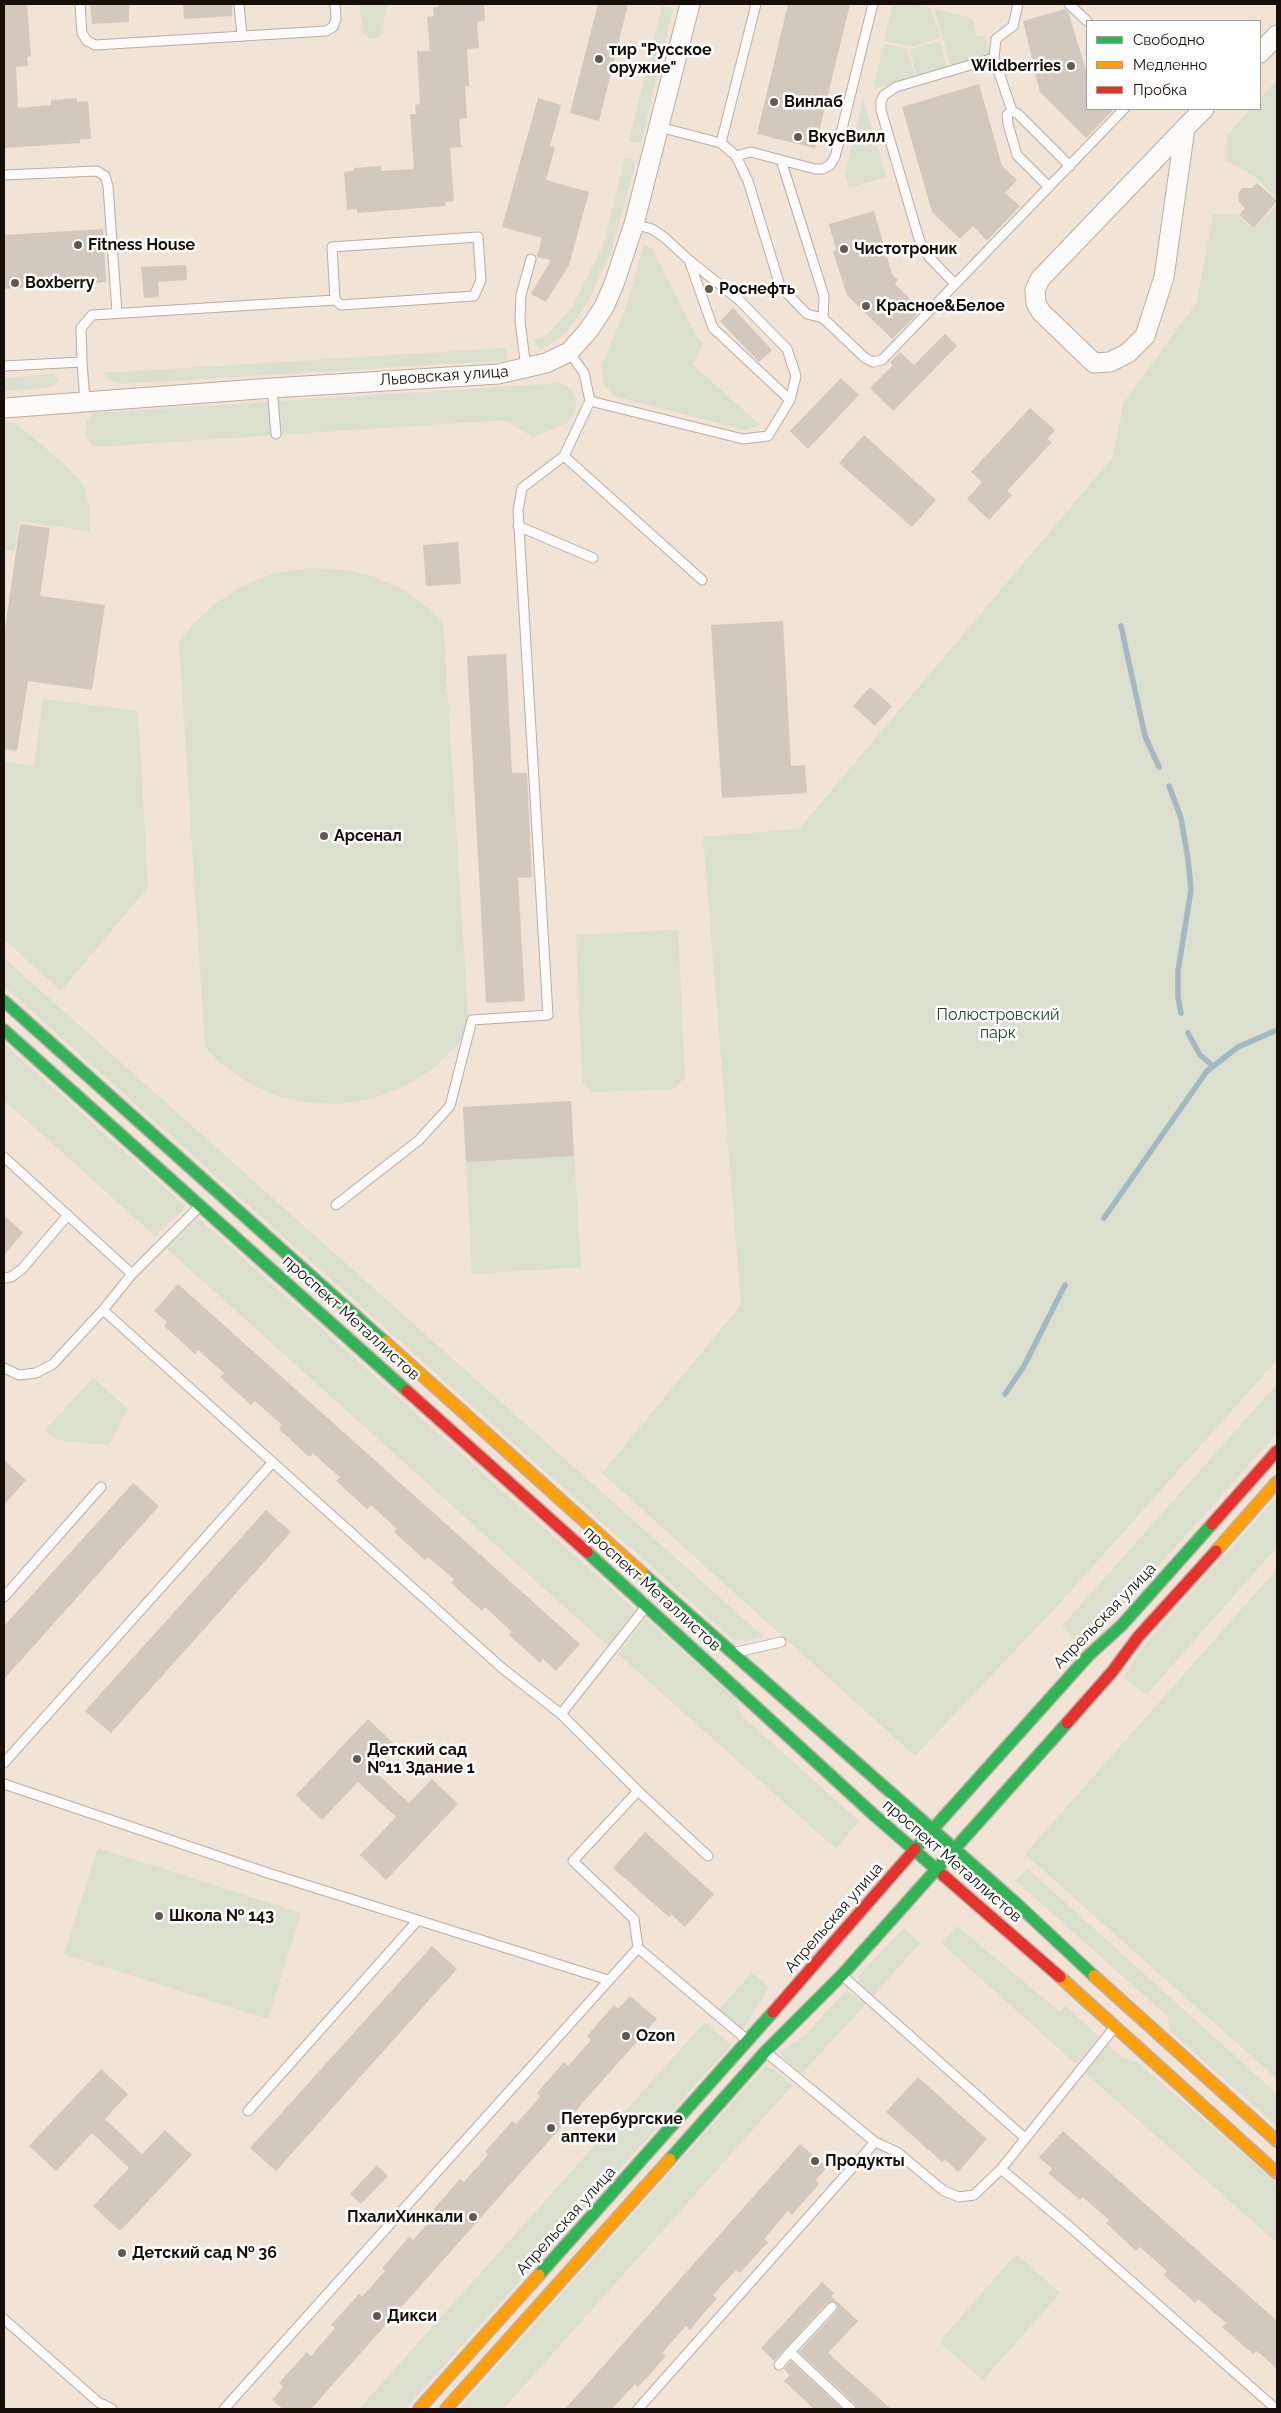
<!DOCTYPE html>
<html>
<head>
<meta charset="utf-8">
<style>
	body { margin:0 }
	#map { position:relative; width:1281px; height:2413px; overflow:hidden; background:#f1e3d5; font-family:Raleway,sans-serif }
	canvas { display:block }
	.frame { position:absolute; inset:0; border:5px solid #170f07; pointer-events:none }
	.legend { position:absolute; left:1086px; top:20px; width:175px; height:90px; box-sizing:border-box; background:#fff; border:1px solid #a29f9c; margin:0; padding:6px 9px; list-style:none; font-size:15px; color:#170f07 }
	.legend li { display:flex; align-items:center; gap:10px; height:25px }
	.legend b { width:25px; border:1px solid #a29f9c }
</style>
</head>
<body>
<div id="map">
<canvas width="1281" height="2413"></canvas>
<div class="frame"></div>
<ul class="legend">
<li><b style="height:6px;background:#30b455"></b>Свободно</li>
<li><b style="height:6px;background:#ff9f0a"></b>Медленно</li>
<li><b style="height:6px;background:#e5322d"></b>Пробка</li>
</ul>
</div>
<script>
const context = document.querySelector('canvas').getContext('2d');
context.lineJoin = 'round';
function fillPath(path, color) {
  context.fillStyle = color;
  context.fill(path, 'evenodd');
}
function toPath(rows) {
  const path = new Path2D();
  for (const r of rows) {
    path.moveTo(r[0], r[1]);
    for (let i = 2; i < r.length; i += 2) path.lineTo(r[i], r[i + 1]);
  }
  return path;
}
function stroke(path, color, width, dash) {
  context.strokeStyle = color;
  context.lineWidth = width;
  context.lineCap = dash ? 'butt' : 'round';
  context.setLineDash(dash || []);
  context.stroke(path);
}
function drawText(font, color, halo, rows, align = 'center') {
  context.font = font + ' Raleway,sans-serif';
  context.lineWidth = 5;
  context.setLineDash([]);
  context.textBaseline = 'middle';
  context.strokeStyle = halo;
  context.fillStyle = color;
  for (const [text, x, y, turn = 0] of rows) {
    context.save();
    context.translate(x, y);
    context.rotate((+turn || 0) * Math.PI / 180);
    context.textAlign = isNaN(turn) ? turn : align;
    if (halo) context.strokeText(text, 0, 0);
    context.fillText(text, 0, 0);
    context.restore();
  }
}
fillPath(toPath([
	[359,4,388,4,380,36,375,39,368,38,363,34],
	[893,4,913,4,931,8,940,38,913,46,884,41],
	[662,6,673,8,641,143,629,141],
	[934,9,972,18,977,37,985,35,990,55,951,66],
	[940,41,947,67,917,76,910,50],
	[884,44,907,48,915,77,876,88,874,84],
	[1277,80,1277,199,1255,177,1226,160,1227,135,1251,109,1260,109,1260,99],
	[863,98,886,177,849,188,845,174],
	[625,158,636,161,612,249,589,300,579,315,568,330,556,341,540,350,535,341,549,333,571,309,603,246],
	[1277,205,1277,1360,1059,1604,915,1756,602,1473,741,1305,703,837,799,829,1113,457,1123,404,1197,302,1213,214,1235,214,1254,229],
	[644,245,652,249,695,334,703,345,692,364,760,425,744,430,615,396,603,384,602,365,625,310],
	[507,348,507,360,497,361,120,384,108,379,104,373],
	[53,374,58,379,56,384,46,388,4,391,4,378],
	[561,383,572,389,576,400,575,412,567,423,533,437,505,420,93,447,86,435,86,422,93,413],
	[4,420,17,425,28,433,68,468,84,486,90,510,90,531,19,521,14,551,4,549],
	[307,568,340,569,372,576,402,589,428,608,443,623,469,1029,456,1046,433,1069,405,1086,374,1098,342,1104,309,1103,277,1096,247,1082,220,1063,205,1047,179,643,192,625,216,603,244,585,275,573],
	[43,699,138,711,148,887,61,991,4,939,4,762,34,766],
	[678,930,685,1077,674,1089,592,1092,582,1082,576,935],
	[4,958,764,1637,745,1641,735,1640,728,1635,4,986],
	[4,1044,186,1207,155,1236,4,1100],
	[571,1101,581,1267,472,1274,463,1107],
	[198,1218,635,1610,608,1646,166,1248],
	[93,1378,128,1409,108,1445,56,1440,45,1430],
	[1277,1384,1277,1433,1106,1625,1080,1645,1062,1626],
	[1277,1497,1277,1547,1146,1695,1123,1677,1148,1641],
	[1277,1569,1277,2079,1025,1854],
	[646,1619,736,1699,742,1716,859,1821,836,1849,618,1654],
	[98,1848,301,1913,268,2019,64,1954],
	[1027,1868,1277,2094,1277,2126,1170,2031,1167,2016,1016,1881],
	[957,1926,1059,2011,1065,2005,1099,2037,1076,2064,941,1943],
	[904,1928,920,1943,873,1996,862,1985,857,1977],
	[752,1973,769,1987,743,2030,718,2010],
	[847,1990,866,2004,802,2073,784,2059,779,2052,803,2037],
	[705,2022,731,2045,405,2409,359,2409],
	[1108,2045,1125,2059,1137,2062,1277,2183,1277,2243,1085,2073],
	[765,2066,773,2069,792,2086,503,2409,459,2409],
	[1016,2254,1060,2293,983,2380,939,2342]
]), '#dbdfce');
stroke(toPath([
	[1121,626,1145,736,1159,767],
	[1169,786,1181,818,1188,859,1191,890,1178,971,1178,997,1181,1013],
	[1188,1033,1200,1055,1213,1066],
	[1104,1218,1207,1071,1238,1047,1277,1030],
	[1005,1394,1024,1366,1065,1285]
]), '#a4b8c4', 5.5);
fillPath(toPath([
	[4,4,27,4,31,56,27,57,28,66,16,67,18,108,51,105,51,100,77,98,77,102,88,101,91,139,80,139,80,143,4,148],
	[90,4,129,4,129,22,92,24],
	[183,4,232,4,232,16,184,19],
	[438,4,484,4,485,21,477,22,479,48,467,49,469,86,465,86,467,118,459,119,461,147,450,148,454,201,445,202,446,206,357,213,357,209,347,210,344,172,354,171,354,168,381,166,381,171,414,169,410,114,416,114,415,105,420,104,417,51,430,51,427,17,434,16,433,7,438,7],
	[598,4,628,4,599,121,570,113],
	[788,4,850,4,815,148,757,134],
	[1065,9,1068,12,1087,73,1087,109,1114,109,1086,138,1040,92,1023,21],
	[979,84,1002,166,1017,180,1005,193,1020,206,987,241,973,226,960,239,932,212,902,107],
	[538,98,561,105,550,146,555,147,546,180,589,192,569,265,546,302,531,294,551,260,537,257,542,238,502,227],
	[1257,183,1277,201,1254,228,1239,215,1245,208,1239,202,1238,194,1242,188,1252,188],
	[874,211,892,274,898,280,895,284,921,310,892,339,847,295,833,252,836,250,829,224],
	[103,229,106,282,4,289,4,235],
	[186,265,187,280,158,282,159,297,144,298,141,267],
	[733,308,772,350,759,362,720,321],
	[945,334,957,346,893,411,870,388,893,365,890,362,900,352,914,365],
	[841,378,859,395,808,449,790,431],
	[1030,408,1055,430,1047,439,1052,442,1007,491,1012,495,989,520,967,499,982,482,971,472],
	[864,435,936,500,912,527,839,463],
	[20,524,50,528,40,596,105,605,92,690,28,681,17,751,4,749,4,636],
	[458,542,461,584,426,586,423,545],
	[783,621,791,766,805,765,807,793,722,798,711,625],
	[506,654,512,773,527,773,532,877,518,878,525,1001,486,1003,467,656],
	[870,687,892,706,875,726,853,706],
	[571,1101,574,1156,466,1162,463,1107],
	[4,1215,23,1233,4,1255],
	[178,1284,580,1644,556,1671,543,1659,540,1663,509,1635,512,1632,485,1607,482,1611,451,1583,454,1579,428,1557,425,1560,394,1532,397,1529,371,1505,367,1509,336,1481,340,1477,326,1465,313,1453,309,1457,279,1429,282,1425,255,1401,251,1405,220,1377,224,1373,198,1350,195,1354,164,1326,167,1322,154,1311],
	[4,1460,26,1480,4,1505],
	[133,1483,159,1506,4,1679,4,1626],
	[266,1510,291,1532,111,1733,85,1711],
	[368,1719,394,1744,371,1768,409,1803,432,1779,458,1804,386,1880,360,1855,396,1817,358,1782,322,1820,296,1795],
	[645,1832,714,1894,685,1927,671,1914,669,1917,613,1868],
	[432,1946,457,1969,276,2171,250,2148],
	[630,1996,657,2019,311,2409,283,2409,272,2400,283,2387,279,2383,307,2352,311,2356,335,2328,331,2325,359,2294,362,2297,385,2271,382,2268,409,2237,413,2240,437,2213,433,2210,460,2179,464,2182,488,2155,485,2152,512,2121,516,2124,540,2097,537,2093,564,2062,568,2066,591,2040,587,2036,614,2005,618,2009],
	[101,2069,128,2094,105,2119,142,2154,165,2130,192,2155,120,2231,93,2206,129,2168,92,2133,56,2171,29,2146],
	[918,2077,987,2139,958,2172,945,2159,942,2162,886,2112],
	[1063,2131,1277,2321,1277,2369,1257,2351,1253,2354,1222,2327,1226,2323,1198,2299,1195,2303,1164,2275,1167,2271,1140,2247,1136,2251,1106,2223,1109,2220,1083,2197,1080,2200,1048,2173,1052,2169,1039,2157],
	[800,2144,827,2167,816,2180,819,2184,792,2215,788,2211,764,2239,768,2242,740,2273,736,2270,713,2295,717,2299,703,2314,690,2330,686,2326,662,2353,666,2356,652,2372,638,2387,635,2384,612,2409,565,2409],
	[377,2165,388,2176,361,2204,350,2194],
	[822,2282,834,2293,831,2296,858,2321,828,2353,891,2409,857,2409,855,2404,799,2352,837,2311,838,2306,834,2301,827,2303,774,2361,761,2348],
	[791,2361,842,2409,814,2409,784,2381,790,2375,784,2369]
]), '#d3c8bd');
const lane = toPath([
	[80,4,82,33,87,41,95,45,326,31,333,27,336,19,335,4],
	[239,4,242,36],
	[1018,4,1013,26,996,39,994,58,1012,111,1018,114,1070,166],
	[1069,4,1087,21],
	[1012,111,1007,115,1008,124,1017,155,1049,187],
	[659,127,721,143,736,156,748,181,780,286,807,314,823,318,865,358,873,362,882,360,1124,109],
	[721,143,756,4],
	[736,156,751,152,815,169,823,169,830,165,835,157,873,4],
	[781,160,824,296,823,318],
	[4,175,97,171,105,176,108,186,117,313],
	[689,260,739,300,787,349,796,376,790,400],
	[955,284,930,258,920,242,881,110,881,101,884,95,896,87,994,58],
	[82,362,81,328,92,315,335,300,341,305,474,296,481,280,478,237,332,247,335,300],
	[4,366,82,362,85,401],
	[526,369,520,321,521,295,531,259],
	[272,388,276,434],
	[590,401,743,439,768,436,790,400,713,328,689,260,665,238,652,229,634,224],
	[564,456,702,580],
	[518,526,593,558],
	[4,1157,132,1274],
	[336,1205,419,1140,450,1106,472,1020,548,1015,518,511,522,488,564,456,590,401,584,373,569,352],
	[4,1278,11,1277,22,1269,68,1215],
	[103,1310,502,1668,561,1714,638,1791,573,1861,634,1919,638,1948,746,2039],
	[4,1368,19,1375,36,1373,53,1364,103,1310,132,1274,199,1207],
	[4,1597,101,1487],
	[737,1652,781,1642],
	[561,1714,645,1608],
	[4,1763,273,1462],
	[4,1784,265,1872,608,1980],
	[638,1791,708,1856],
	[844,1977,1025,2138],
	[767,2053,875,2142,897,2152,944,2191,959,2197,974,2195,1001,2169,1114,2028],
	[248,2111,417,1921],
	[1001,2169,1070,2227,1276,2409],
	[832,2307,790,2352,851,2409],
	[4,2319,98,2402,112,2409],
	[779,2365,790,2352],
	[224,2409,638,1948],
	[638,2409,875,2142]
]);
const street = toPath([
	[1260,53,1277,35],
	[1185,128,1164,277,1145,336,1128,353,1110,362,1094,363,1041,312,1036,303,1035,290,1040,279,1185,128,1204,109],
	[4,408,272,388,498,374,546,363,569,352,588,331,604,307,614,284,634,224,690,4]
]);
const fast = toPath([
	[4,1001,385,1342],
	[4,1030,407,1391],
	[587,1552,874,1815,944,1876],
	[642,1573,1016,1903,1094,1976],
	[915,1849,1089,1655,1122,1625,1212,1524],
	[670,2159,765,2052,842,1975,1067,1723],
	[539,2275,773,2012]
]);
const slow = toPath([
	[385,1342,642,1573],
	[1216,1551,1277,1482],
	[1094,1976,1277,2141],
	[1060,1977,1277,2173],
	[419,2409,539,2275],
	[446,2409,670,2159]
]);
const jam = toPath([
	[407,1391,587,1552],
	[1212,1524,1277,1451],
	[1067,1723,1112,1672,1138,1637,1216,1551],
	[944,1876,1060,1977],
	[773,2012,915,1849]
]);
stroke(lane, '#b9aea4', 11);
stroke(street, '#b9aea4', 21);
stroke(fast, '#b9aea4', 14);
stroke(slow, '#b9aea4', 14);
stroke(jam, '#b9aea4', 14);
stroke(lane, '#fdfbf9', 9);
stroke(street, '#fdfbf9', 19);
stroke(fast, '#30b455', 11);
stroke(slow, '#ff9f0a', 11);
stroke(jam, '#e5322d', 11);
for (const [x, y, r, color] of [
	[599,59,5,"#63594f"],
	[1071,66,5,"#63594f"],
	[774,102,5,"#63594f"],
	[798,137,5,"#63594f"],
	[78,245,5,"#63594f"],
	[844,249,5,"#63594f"],
	[15,283,5,"#63594f"],
	[709,289,5,"#63594f"],
	[866,306,5,"#63594f"],
	[324,836,5,"#63594f"],
	[357,1759,5,"#63594f"],
	[159,1916,5,"#63594f"],
	[626,2036,5,"#63594f"],
	[551,2128,5,"#63594f"],
	[815,2161,5,"#63594f"],
	[473,2217,5,"#63594f"],
	[122,2253,5,"#63594f"],
	[377,2316,5,"#63594f"]
]) {
  const dot = new Path2D();
  dot.arc(x, y, r, 0, 2 * Math.PI);
  context.fillStyle = color;
  context.fill(dot);
  stroke(dot, '#fff', 2);
}
drawText('bold 16px', '#170f07', '#fff', [
	["тир \"Русское",609,50],
	["оружие\"",609,68],
	["Wildberries",1061,66,"right"],
	["Винлаб",784,102],
	["ВкусВилл",808,137],
	["Fitness House",88,245],
	["Чистотроник",854,249],
	["Boxberry",25,283],
	["Роснефть",719,289],
	["Красное&Белое",876,306],
	["Арсенал",334,836],
	["Детский сад",367,1750],
	["№11 Здание 1",367,1768],
	["Школа № 143",169,1916],
	["Ozon",636,2036],
	["Петербургские",561,2119],
	["аптеки",561,2137],
	["Продукты",825,2161],
	["ПхалиХинкали",463,2217,"right"],
	["Детский сад № 36",132,2253],
	["Дикси",387,2316]
], 'left');
drawText('16px', '#170f07', '#fff', [
	["Львовская улица",444,376,-4],
	["проспект Металлистов",351,1318,42],
	["проспект Металлистов",652,1589,42],
	["Апрельская улица",1105,1616,-46],
	["проспект Металлистов",952,1861,41],
	["Апрельская улица",834,1918,-49],
	["Апрельская улица",566,2221,-48]
]);
drawText('16px', '#1d4821', '#fff', [
	["Полюстровский",998,1015],
	["парк",998,1033]
]);
</script>
</body>
</html>
